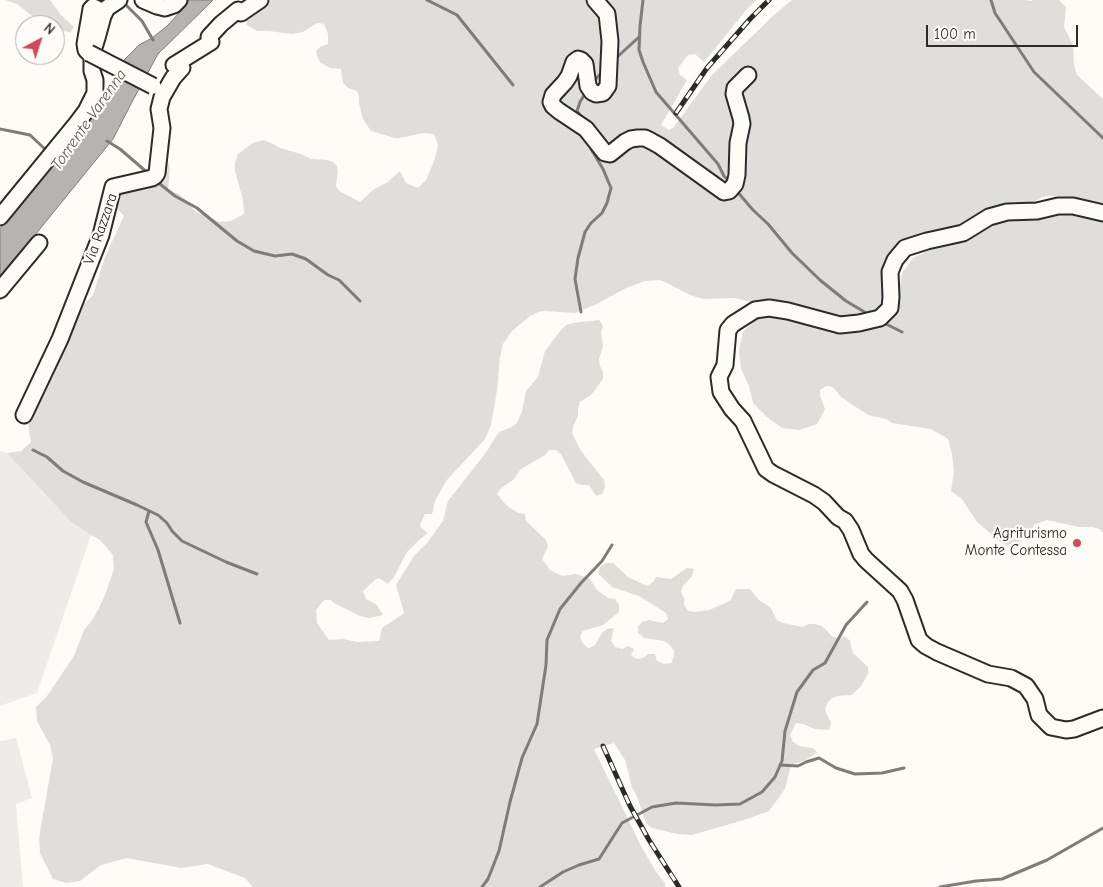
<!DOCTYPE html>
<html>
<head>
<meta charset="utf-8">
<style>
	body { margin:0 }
	#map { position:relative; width:1103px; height:887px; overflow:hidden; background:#fdfcf7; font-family:"Comic Neue",sans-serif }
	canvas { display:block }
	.north { position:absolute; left:15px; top:15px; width:50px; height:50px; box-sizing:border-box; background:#fdfcf7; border:1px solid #a9a8a5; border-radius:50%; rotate:40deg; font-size:14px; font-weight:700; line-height:20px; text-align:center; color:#2b2b2b }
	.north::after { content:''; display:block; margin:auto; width:18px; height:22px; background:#d1495b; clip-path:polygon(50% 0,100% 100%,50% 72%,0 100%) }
	.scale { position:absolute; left:926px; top:25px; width:152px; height:22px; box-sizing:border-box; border:2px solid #2b2b2b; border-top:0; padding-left:6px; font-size:15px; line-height:18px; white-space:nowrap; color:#2b2b2b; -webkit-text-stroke:4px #fdfcf7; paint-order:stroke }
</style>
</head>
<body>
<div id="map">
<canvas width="1103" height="887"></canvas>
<div class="north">N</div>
<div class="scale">100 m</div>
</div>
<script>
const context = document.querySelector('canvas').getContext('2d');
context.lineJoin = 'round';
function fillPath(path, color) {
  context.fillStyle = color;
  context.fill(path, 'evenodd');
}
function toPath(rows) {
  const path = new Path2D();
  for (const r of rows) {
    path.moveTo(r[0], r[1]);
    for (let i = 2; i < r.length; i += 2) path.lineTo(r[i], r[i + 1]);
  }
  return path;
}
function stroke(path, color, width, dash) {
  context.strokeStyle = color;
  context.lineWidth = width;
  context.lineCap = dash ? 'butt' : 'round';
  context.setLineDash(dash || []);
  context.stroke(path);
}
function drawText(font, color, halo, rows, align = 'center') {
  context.font = font + ' "Comic Neue",sans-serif';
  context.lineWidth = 4.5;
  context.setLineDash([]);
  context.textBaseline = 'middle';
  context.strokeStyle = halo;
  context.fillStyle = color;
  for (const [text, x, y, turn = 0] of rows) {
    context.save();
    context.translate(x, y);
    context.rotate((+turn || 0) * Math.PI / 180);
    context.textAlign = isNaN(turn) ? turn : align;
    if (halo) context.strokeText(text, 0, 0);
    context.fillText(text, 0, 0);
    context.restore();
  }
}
fillPath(toPath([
	[0,451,7,453,71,522,91,535,37,693,0,706],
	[16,738,32,798,16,804,23,887,0,887,0,740,1,741]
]), '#edece8');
fillPath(toPath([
	[5,0,50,0,61,15,74,27,70,33,55,27,55,25,50,25,36,19,17,4],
	[271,0,757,0,747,9,704,62,695,54,688,55,678,68,680,75,687,80,661,125,669,130,673,128,712,75,774,15,792,0,1026,0,1030,1,1034,0,1059,0,1066,7,1064,27,1073,45,1074,65,1077,75,1103,99,1103,206,1070,197,1049,196,1042,197,1031,204,1017,202,996,207,971,220,958,225,938,229,916,238,886,268,882,306,874,316,846,318,828,317,754,303,734,298,703,299,690,295,665,282,659,280,645,281,626,288,597,304,575,313,545,311,538,312,530,316,512,331,503,344,500,357,497,390,491,425,485,439,446,481,435,501,432,514,425,514,420,525,421,528,428,533,418,541,407,552,394,577,388,584,379,578,376,579,363,591,366,599,377,605,383,615,369,618,360,616,334,603,331,600,324,600,316,610,317,623,329,640,343,639,357,642,379,641,382,628,404,613,396,585,414,556,427,543,443,521,448,501,485,454,499,432,512,427,517,423,522,411,526,391,538,377,545,351,549,346,561,330,566,325,573,323,599,320,603,326,601,332,603,346,599,359,600,366,603,372,603,379,591,395,580,402,578,409,578,416,573,427,572,433,581,451,604,480,605,487,602,494,596,496,589,485,582,485,576,483,561,454,556,450,549,450,545,455,521,469,513,480,501,488,497,494,506,505,518,513,525,514,526,521,546,540,548,546,542,559,550,570,562,576,576,574,589,578,597,590,608,598,615,599,619,605,619,612,603,625,583,631,580,637,583,644,589,648,595,645,602,633,607,629,614,628,611,641,615,647,622,649,628,646,634,649,631,655,636,659,643,658,648,654,655,654,657,661,664,664,671,663,674,657,674,651,670,645,664,641,644,638,638,633,638,627,642,622,649,620,663,623,668,619,666,613,639,596,612,587,598,573,600,567,606,563,613,563,628,577,647,586,653,582,656,577,671,579,687,568,694,569,692,576,683,586,681,592,684,598,684,605,688,611,695,612,709,610,730,601,736,589,750,589,759,600,770,607,777,620,783,623,803,627,809,624,815,624,822,626,832,636,839,639,845,636,850,641,853,653,868,667,868,674,861,686,856,691,851,695,838,696,832,698,827,703,825,710,831,723,829,730,815,729,803,724,796,723,790,735,793,742,799,746,813,748,817,752,806,760,794,764,790,769,785,789,769,811,744,820,692,835,677,834,652,828,646,823,638,799,632,787,625,760,614,743,594,749,640,844,656,872,665,883,665,887,253,887,245,878,208,864,181,868,127,858,101,865,80,881,66,883,53,879,40,853,39,838,53,758,50,745,37,721,36,707,47,696,74,656,84,630,93,619,99,608,105,595,114,569,113,555,100,540,91,535,71,522,7,453,21,451,31,442,28,423,30,413,79,303,84,304,93,295,105,257,124,216,117,209,113,203,117,190,137,188,164,162,167,157,170,168,168,190,179,194,186,200,195,211,220,222,231,221,244,214,243,200,235,171,235,163,238,154,253,143,264,140,275,145,280,148,301,154,311,159,328,160,333,162,337,166,338,171,336,186,339,191,360,202,373,190,388,182,400,171,406,183,418,188,426,180,435,159,438,145,434,134,423,133,400,138,395,138,371,131,363,119,359,103,359,97,357,91,348,88,343,83,341,69,330,68,320,62,317,56,316,51,320,47,328,44,328,34,324,24,317,23,303,32,292,34,269,31,257,31,247,25,244,17],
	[1072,211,1103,218,1103,533,1099,529,1093,527,1079,527,1047,520,1034,525,1031,531,1021,541,1008,545,1002,543,977,522,962,499,951,491,954,471,952,454,948,439,931,429,892,423,886,419,868,415,841,397,833,387,826,386,820,390,820,396,825,409,817,424,800,430,782,428,767,417,753,403,749,386,741,369,739,350,743,332,756,319,774,316,827,329,863,331,881,326,896,315,902,273,913,258,929,250,947,246,965,239,998,223,1015,219,1033,219,1052,216]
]), '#dfdeda');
const water = toPath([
	[189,0,213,0,158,54,133,100,113,139,0,278,0,229,93,115,121,63,139,45,152,38,167,26,181,11,189,0]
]);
fillPath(water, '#b5b4b1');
stroke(water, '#7e7d7b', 1);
stroke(toPath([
	[427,0,457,15,513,85],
	[643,0,640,26,639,50,643,62,656,92,718,164,724,176,730,182],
	[991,0,995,13,1034,72,1103,138],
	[123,2,142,21,153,40],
	[615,59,639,37],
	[593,82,604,70],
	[583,119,577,111,580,102,586,92],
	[0,129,30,135,47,151],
	[107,141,120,149,149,174],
	[155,180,175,196,197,208,237,241,254,251,275,256,292,254,306,259,328,275,339,280,360,301],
	[735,189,753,210,768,224,792,253,820,280,846,301,868,314],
	[581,312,575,279,578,258,585,232,591,223,602,213,607,203,611,188,603,169,591,149,592,146],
	[882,322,902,332],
	[33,450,47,457,63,471,83,482,137,505,158,515,167,523,172,531,182,541,226,562,257,574],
	[149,511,146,522,158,550,180,623],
	[780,765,798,766,806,762,819,758,836,768,855,774,882,773,904,768],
	[482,887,488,879,499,851,510,802,522,758,537,724,546,665,547,640,560,609,581,583,602,561,612,545],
	[540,887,563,872,579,865,599,859,622,823,652,807,676,803,716,805,740,804,762,792,775,777,782,761,785,731,797,692,813,670,825,663,846,625,867,602],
	[940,887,976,881,1002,879,1047,860,1103,828]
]), '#7e7d7b', 3);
const minor = toPath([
	[143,0,157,6,165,8,174,5,179,0],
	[595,0,607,14,610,41,608,86,603,93,596,94,592,92,588,86,585,64,581,60,578,59,574,62,569,76,565,82,553,95,551,102,553,106,559,111,586,129,605,153,610,154,625,142,631,139,638,138,645,138,651,141,660,146,724,192,729,191,735,184,737,175,738,143,742,124,741,118,734,94,735,88,748,75],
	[89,53,86,50,85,44,91,9,93,7,96,8,93,27],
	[174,65,211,42,209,37,221,24,238,10,241,13,260,0],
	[1103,213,1073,206,1058,206,1037,211,1007,212,989,217,963,233,927,241,905,248,895,260,890,272,891,297,890,308,880,318,859,323,840,325,788,311,769,308,755,310,733,324,728,330,725,365,719,377,721,392,732,409,743,421,766,469,773,474,814,495,824,502,838,517,845,521,851,530,861,554,866,560,900,591,905,600,919,640,926,646,937,652,988,674,1011,678,1026,686,1035,699,1039,715,1051,727,1066,730,1074,729,1103,718],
	[0,217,77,123,86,111,95,93,95,80,92,71,92,54,97,38,103,16,107,8,119,0],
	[0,290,39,243],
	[24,415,60,339,101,235,113,187,152,178,155,176,157,173,162,128,159,109,162,97,173,78,182,68]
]);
stroke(minor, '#2b2b2b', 19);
stroke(minor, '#fdfcf7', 15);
const rail = toPath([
	[676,113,707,68,750,19,769,0],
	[603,746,630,806,649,840,679,887]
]);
stroke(rail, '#2b2b2b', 5);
stroke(rail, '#fdfcf7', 3, [9]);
const minorBridge = toPath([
	[89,53,153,86]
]);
stroke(minorBridge, '#2b2b2b', 19, []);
stroke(minorBridge, '#fdfcf7', 15);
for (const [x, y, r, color] of [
	[1077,543,5,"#d1495b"]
]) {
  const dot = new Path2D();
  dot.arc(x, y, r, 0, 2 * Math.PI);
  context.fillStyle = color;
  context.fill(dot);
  stroke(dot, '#fdfcf7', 2);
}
drawText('15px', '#2b2b2b', '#fdfcf7', [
	["Via Razzara",101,229,-71]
]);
drawText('15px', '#2b2b2b', '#fdfcf7', [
	["Agriturismo",1067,534],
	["Monte Contessa",1067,551]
], 'right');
drawText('italic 16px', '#5b5b5a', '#fdfcf7', [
	["Torrente Varenna",89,120,-55]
]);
</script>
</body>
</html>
